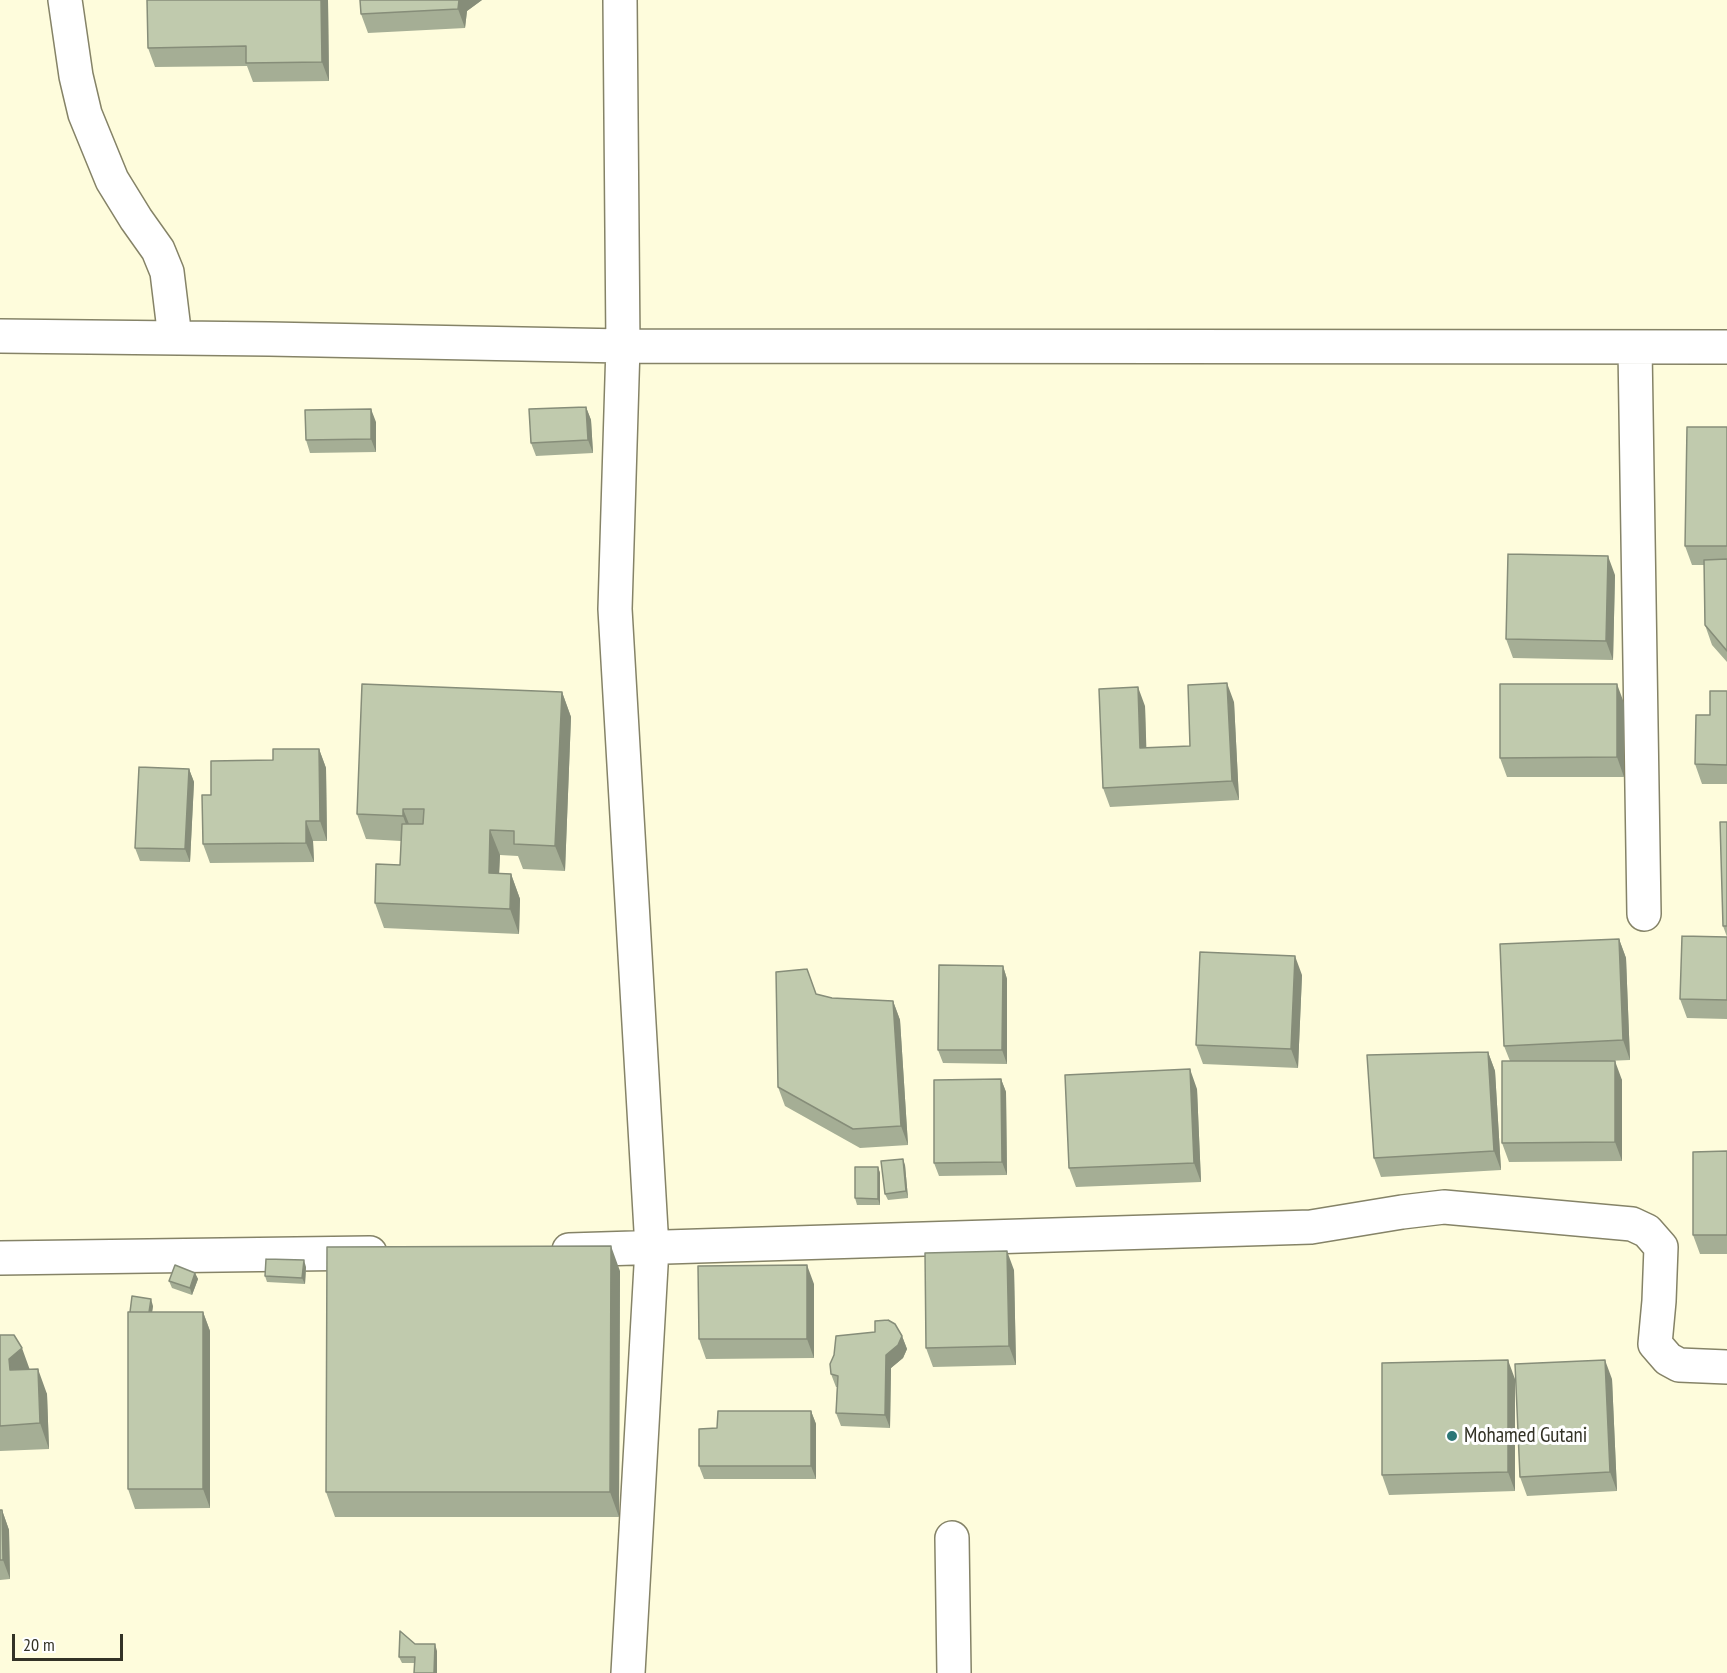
<!DOCTYPE html>
<html>
<head>
<meta charset="utf-8">
<style>
	body { margin:0 }
	#map { position:relative; width:1727px; height:1673px; overflow:hidden; background:#fefcdc; font-family:"PT Sans Narrow",sans-serif }
	canvas { display:block }
	.scale { position:absolute; left:12px; top:1634px; width:111px; height:27px; box-sizing:border-box; border:3px solid #333226; border-top:0; padding-left:8px; font-size:18px; line-height:21px; white-space:nowrap; color:#333226; -webkit-text-stroke:4px #fff; paint-order:stroke }
</style>
</head>
<body>
<div id="map">
<canvas width="1727" height="1673"></canvas>
<div class="scale">20 m</div>
</div>
<script>
const context = document.querySelector('canvas').getContext('2d');
context.lineJoin = 'round';
function toPath(rows) {
  const path = new Path2D();
  for (const r of rows) {
    path.moveTo(r[0], r[1]);
    for (let i = 2; i < r.length; i += 2) path.lineTo(r[i], r[i + 1]);
  }
  return path;
}
function stroke(path, color, width, dash) {
  context.strokeStyle = color;
  context.lineWidth = width;
  context.lineCap = dash ? 'butt' : 'round';
  context.setLineDash(dash || []);
  context.stroke(path);
}
function fillPath(path, color) {
  context.fillStyle = color;
  context.fill(path, 'evenodd');
}
function drawText(font, color, halo, rows, align = 'center') {
  context.font = font + ' "PT Sans Narrow",sans-serif';
  context.lineWidth = 6;
  context.setLineDash([]);
  context.textBaseline = 'middle';
  context.strokeStyle = halo;
  context.fillStyle = color;
  for (const [text, x, y, turn = 0] of rows) {
    context.save();
    context.translate(x, y);
    context.rotate((+turn || 0) * Math.PI / 180);
    context.textAlign = isNaN(turn) ? turn : align;
    if (halo) context.strokeText(text, 0, 0);
    context.fillText(text, 0, 0);
    context.restore();
  }
}
const street = toPath([
	[65,0,76,76,85,114,112,180,136,219,158,250,167,272,175,338],
	[620,0,623,346,615,609,652,1248,628,1673],
	[0,336,269,339,623,346,1727,347],
	[1635,348,1644,914],
	[569,1250,1311,1227,1402,1212,1444,1207,1632,1224,1647,1231,1661,1247,1659,1301,1655,1344,1668,1359,1679,1365,1727,1367],
	[0,1258,370,1253],
	[952,1538,954,1673]
]);
stroke(street, '#858367', 36);
stroke(street, '#fff', 33);
fillPath(toPath([
	[328,0,329,81,253,82,247,66,155,67,148,48],
	[482,0,467,11,465,28,368,33,361,14],
	[586,407,591,420,593,453,536,456,531,443],
	[376,422,376,452,310,453,306,440],
	[1727,427,1727,662,1712,645,1705,625,1704,565,1692,565,1685,546],
	[1615,575,1613,660,1513,658,1506,639],
	[1727,691,1727,784,1702,784,1695,764,1710,715],
	[562,692,571,717,565,871,523,869,518,856,500,855,499,873,511,874,520,899,519,934,384,928,375,903,400,865,401,841,366,839,357,814],
	[1234,702,1239,800,1110,807,1103,788,1145,706,1146,748,1190,746],
	[1624,703,1624,777,1507,777,1500,758],
	[319,749,326,768,327,841,313,841,314,862,210,863,203,844,211,795,273,760],
	[189,769,194,782,190,862,140,861,135,848],
	[1727,822,1727,1019,1687,1018,1680,999,1727,937,1723,926],
	[1619,939,1626,958,1630,1060,1607,1061,1622,1080,1622,1161,1509,1162,1502,1143,1510,1061,1504,1046],
	[1003,966,1007,979,1007,1064,943,1063,938,1050],
	[1302,975,1298,1068,1203,1064,1196,1045],
	[816,994,832,998,893,1001,900,1020,908,1145,860,1148,785,1106,778,1087],
	[1488,1052,1495,1071,1501,1170,1381,1177,1374,1158],
	[1001,1079,1006,1092,1007,1175,939,1176,934,1163],
	[1197,1089,1201,1182,1076,1187,1069,1168],
	[1727,1151,1727,1254,1700,1254,1693,1235],
	[905,1165,908,1198,888,1200,885,1194],
	[878,1167,880,1173,880,1205,857,1205,855,1198],
	[306,1267,305,1284,267,1282,265,1276],
	[1014,1270,1016,1365,933,1367,926,1348],
	[620,1271,619,1517,335,1517,326,1492],
	[195,1273,198,1279,192,1295,172,1288,169,1281],
	[814,1284,814,1358,706,1359,699,1339],
	[153,1306,152,1312,203,1312,210,1331,210,1508,135,1509,128,1489,128,1312],
	[0,1335,30,1370,47,1394,49,1449,0,1451],
	[902,1336,907,1349,903,1358,891,1368,890,1428,841,1426,836,1413,837,1387,836,1387,831,1374],
	[1515,1379,1515,1491,1389,1495,1382,1475],
	[1612,1379,1617,1491,1527,1496,1520,1477],
	[811,1411,816,1424,816,1479,704,1479,699,1466,717,1428],
	[0,1510,2,1510,9,1530,10,1579,0,1580],
	[415,1644,437,1651,437,1673,414,1673,414,1663,402,1663,399,1657]
]), '#a5ae95');
fillPath(toPath([
	[321,0,328,0,329,81,322,62],
	[459,0,482,0,467,11,465,28,458,9],
	[586,407,591,420,593,453,588,440],
	[371,409,376,422,376,452,371,439],
	[1608,556,1615,575,1613,660,1606,641],
	[1227,683,1234,702,1239,800,1232,781],
	[1617,684,1624,703,1624,777,1617,757],
	[1138,687,1145,706,1147,767,1140,748],
	[562,692,571,717,565,871,555,846],
	[319,749,326,768,327,841,320,821],
	[189,769,194,782,190,862,185,849],
	[403,809,413,834,412,841,403,816],
	[306,821,313,841,314,862,306,843],
	[490,830,500,855,498,898,489,873],
	[511,874,520,899,519,934,510,909],
	[1619,939,1626,958,1630,1060,1623,1040],
	[1295,956,1302,975,1298,1068,1291,1049],
	[1003,966,1007,979,1007,1064,1002,1050],
	[893,1001,900,1020,908,1145,901,1126],
	[1488,1052,1495,1071,1501,1170,1494,1151],
	[1615,1061,1622,1080,1622,1161,1615,1142],
	[1190,1069,1197,1089,1201,1182,1194,1163],
	[1001,1079,1006,1092,1007,1175,1002,1162],
	[903,1159,905,1165,908,1198,906,1191],
	[878,1167,880,1173,880,1205,878,1199],
	[611,1246,620,1271,619,1517,610,1492],
	[1007,1251,1014,1270,1016,1365,1009,1346],
	[304,1260,306,1267,305,1284,302,1278],
	[807,1265,814,1284,814,1358,807,1339],
	[195,1273,198,1279,192,1295,190,1288],
	[151,1299,153,1306,150,1326,148,1320],
	[203,1312,210,1331,210,1508,203,1489],
	[902,1336,907,1349,903,1358,891,1368,890,1428,885,1415,886,1355],
	[22,1348,31,1373,10,1370,9,1359],
	[1508,1360,1515,1379,1515,1491,1508,1472],
	[1605,1360,1612,1379,1617,1491,1610,1472],
	[38,1369,47,1394,49,1449,40,1423],
	[811,1411,816,1424,816,1479,811,1466],
	[2,1510,9,1530,10,1579,3,1560],
	[435,1644,437,1651,437,1673,434,1673]
]), '#868d79');
const building = toPath([
	[147,0,321,0,322,62,246,63,246,46,148,48,147,0],
	[360,0,459,0,458,9,361,14,360,0],
	[586,407,588,440,531,443,529,409,586,407],
	[371,409,371,439,306,440,305,410,371,409],
	[1687,427,1727,427,1727,546,1685,546,1687,427],
	[1508,554,1608,556,1606,641,1506,639,1508,554],
	[1727,559,1727,651,1705,625,1704,560,1727,559],
	[1227,683,1232,781,1103,788,1099,689,1138,687,1140,748,1190,746,1188,685,1227,683],
	[362,684,562,692,555,846,514,844,514,831,490,830,489,873,511,874,510,909,375,903,376,864,400,865,402,824,423,824,424,809,403,809,403,816,357,814,362,684],
	[1500,684,1617,684,1617,757,1500,758,1500,684],
	[1710,691,1727,691,1727,765,1695,764,1696,715,1710,715,1710,691],
	[273,749,319,749,320,821,306,821,306,843,203,844,202,795,211,795,211,761,273,760,273,749],
	[139,767,189,769,185,849,135,848,139,767],
	[1720,822,1727,822,1727,926,1723,926,1720,822],
	[1682,936,1727,937,1727,1000,1680,999,1682,936],
	[1619,939,1623,1040,1504,1046,1500,944,1619,939],
	[1200,952,1295,956,1291,1049,1196,1045,1200,952],
	[939,965,1003,966,1002,1050,938,1050,939,965],
	[807,969,816,994,832,998,893,1001,901,1126,853,1129,778,1087,776,972,807,969],
	[1488,1052,1494,1151,1374,1158,1367,1055,1488,1052],
	[1502,1061,1615,1061,1615,1142,1502,1143,1502,1061],
	[1190,1069,1194,1163,1069,1168,1065,1075,1190,1069],
	[1001,1079,1002,1162,934,1163,934,1080,1001,1079],
	[1727,1151,1727,1235,1693,1235,1693,1152,1727,1151],
	[903,1159,906,1191,885,1194,881,1161,903,1159],
	[855,1167,878,1167,878,1199,855,1198,855,1167],
	[611,1246,610,1492,326,1492,327,1247,611,1246],
	[1007,1251,1009,1346,926,1348,925,1253,1007,1251],
	[266,1259,304,1260,302,1278,265,1276,266,1259],
	[175,1265,195,1273,190,1288,169,1281,175,1265],
	[807,1265,807,1339,699,1339,698,1266,807,1265],
	[132,1296,151,1299,149,1312,130,1312,132,1296],
	[128,1312,203,1312,203,1489,128,1489,128,1312],
	[888,1320,895,1324,902,1336,898,1345,886,1355,885,1415,836,1413,838,1376,831,1374,830,1364,834,1355,836,1336,875,1332,875,1321,888,1320],
	[0,1335,14,1335,22,1348,9,1359,10,1370,38,1369,40,1423,0,1426,0,1335],
	[1508,1360,1508,1472,1382,1475,1382,1363,1508,1360],
	[1605,1360,1610,1472,1520,1477,1515,1364,1605,1360],
	[718,1411,811,1411,811,1466,699,1466,699,1429,717,1428,718,1411],
	[0,1510,2,1510,3,1560,0,1560,0,1510],
	[400,1631,415,1644,435,1644,434,1673,414,1673,415,1657,399,1657,400,1631]
]);
fillPath(building, '#c0caad');
stroke(building, '#868d79', 1.5);
for (const [x, y, r, color] of [
	[1452,1436,6,"#2c7676"]
]) {
  const dot = new Path2D();
  dot.arc(x, y, r, 0, 2 * Math.PI);
  context.fillStyle = color;
  context.fill(dot);
  stroke(dot, '#fff', 2);
}
drawText('21px', '#333226', '#fff', [
	["Mohamed Gutani",1464,1436]
], 'left');
</script>
</body>
</html>
